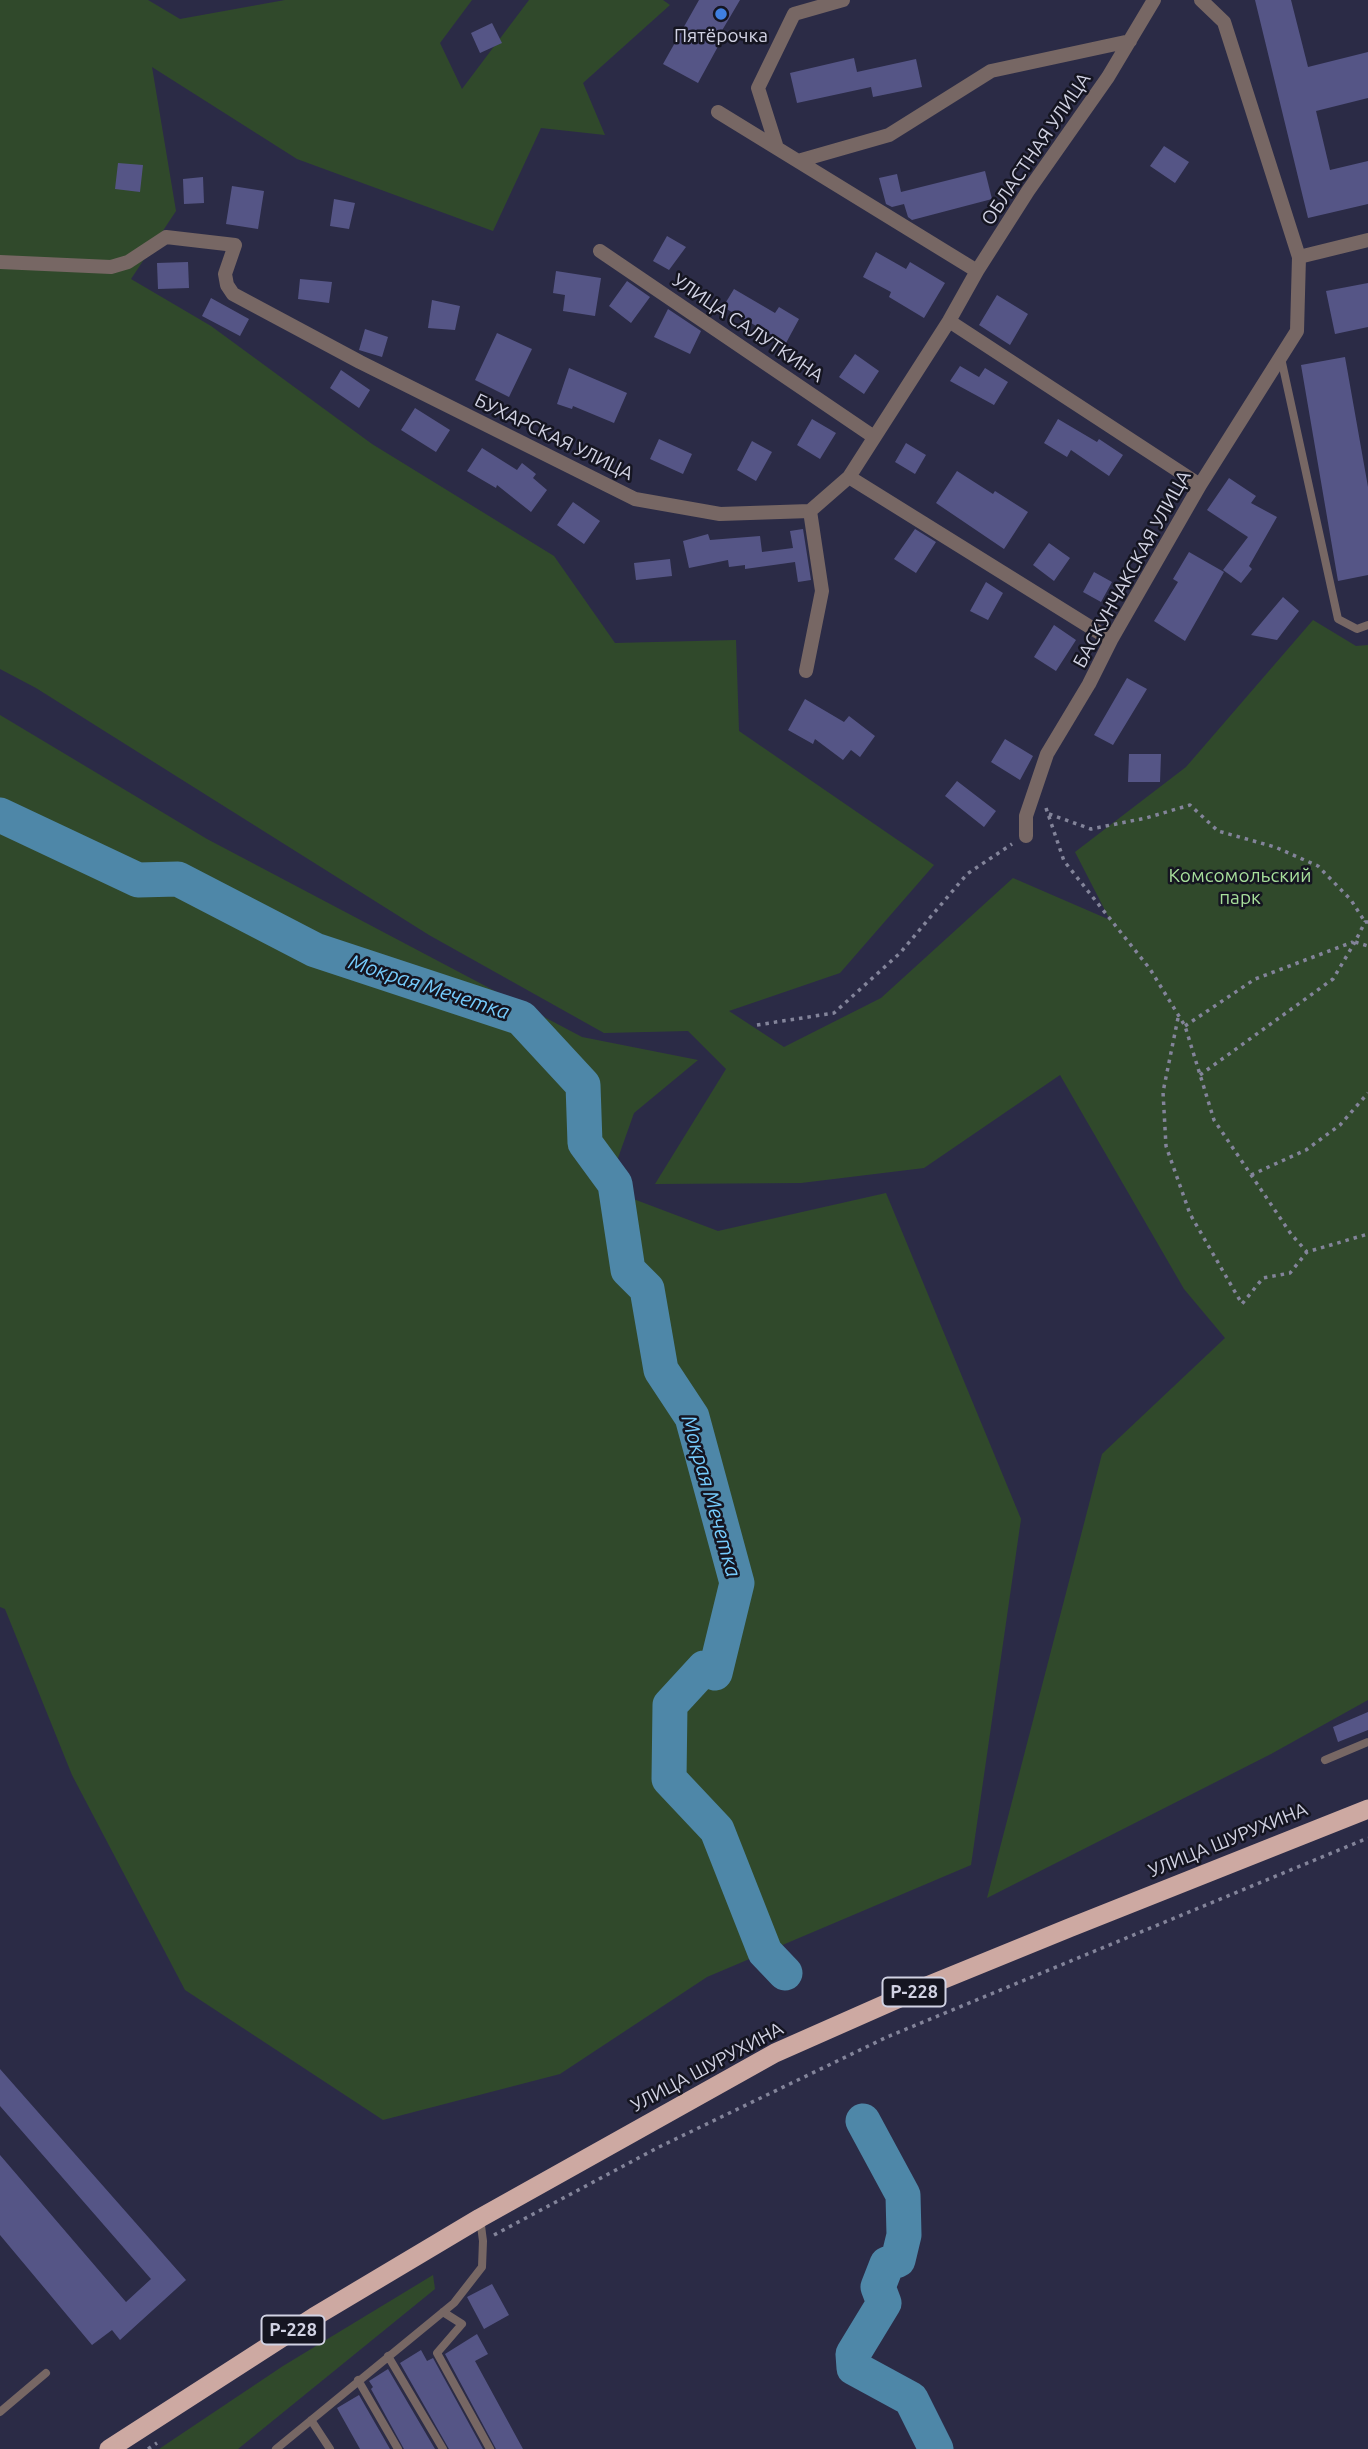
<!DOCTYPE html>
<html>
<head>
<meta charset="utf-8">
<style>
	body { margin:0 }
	canvas { display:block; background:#2b2b46 }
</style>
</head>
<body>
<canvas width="1368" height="2449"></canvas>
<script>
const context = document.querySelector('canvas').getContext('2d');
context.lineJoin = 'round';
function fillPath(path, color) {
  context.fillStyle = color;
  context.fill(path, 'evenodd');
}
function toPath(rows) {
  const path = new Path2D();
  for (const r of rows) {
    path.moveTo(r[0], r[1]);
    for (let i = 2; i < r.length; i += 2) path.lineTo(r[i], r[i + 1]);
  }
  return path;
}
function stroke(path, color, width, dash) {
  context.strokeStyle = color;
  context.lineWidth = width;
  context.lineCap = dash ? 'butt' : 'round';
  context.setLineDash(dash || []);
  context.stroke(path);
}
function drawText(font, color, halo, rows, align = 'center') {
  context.font = font + ' Ubuntu,sans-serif';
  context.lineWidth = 5;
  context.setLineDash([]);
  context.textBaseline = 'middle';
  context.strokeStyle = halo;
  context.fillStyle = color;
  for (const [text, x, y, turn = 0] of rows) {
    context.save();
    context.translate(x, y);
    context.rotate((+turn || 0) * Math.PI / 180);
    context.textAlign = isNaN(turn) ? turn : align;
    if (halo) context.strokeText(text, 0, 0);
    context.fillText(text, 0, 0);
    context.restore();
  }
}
fillPath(toPath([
	[0,0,148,0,180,19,285,0,472,0,440,43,462,89,529,0,663,0,670,5,583,83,605,135,541,128,493,231,297,159,152,67,176,211,131,279,211,326,372,444,554,556,615,643,736,640,739,731,934,865,840,973,729,1011,784,1047,881,998,1013,878,1110,920,1075,852,1186,767,1313,620,1356,646,1368,645,1368,1700,1271,1754,987,1898,1102,1454,1225,1338,1184,1289,1060,1075,924,1168,801,1183,655,1184,726,1069,688,1031,604,1033,429,935,36,688,0,669],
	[0,715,207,839,582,1037,698,1060,634,1113,607,1189,718,1231,886,1193,1021,1519,971,1865,707,1977,560,2074,383,2120,185,1990,72,1775,5,1609,0,1607],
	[433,2275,435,2289,238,2449,159,2449,283,2366]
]), '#30492b');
stroke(toPath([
	[0,815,138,880,178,879,315,950,521,1018,583,1085,585,1143,615,1184,628,1270,647,1289,661,1370,692,1417,737,1583,715,1673,704,1668,670,1705,669,1779,717,1830,765,1952,785,1973],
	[863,2121,903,2195,904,2235,898,2260,887,2264,878,2287,884,2303,853,2354,854,2368,911,2399,936,2449]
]), '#4e87a8', 35);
fillPath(toPath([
	[699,0,740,0,717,39,721,41,698,83,663,64],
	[1255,0,1291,0,1308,67,1368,52,1368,98,1316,111,1330,170,1368,161,1368,204,1308,218],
	[492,23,502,43,480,53,471,33],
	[854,58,857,72,916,59,922,87,873,97,871,87,797,103,790,73],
	[1164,146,1189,162,1175,183,1150,166],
	[118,163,143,165,140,192,115,189],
	[985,171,992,199,912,220,908,217,904,204,892,207,886,204,879,178,897,174,901,192],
	[203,177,204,203,184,204,183,179],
	[232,186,264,191,258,229,226,224],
	[334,199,355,203,349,229,330,226],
	[667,236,686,247,669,270,653,261],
	[876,252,906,269,910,262,945,283,924,318,889,297,891,292,863,277],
	[188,262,189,288,158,289,157,263],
	[556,271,601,278,595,316,563,311,565,295,553,293],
	[300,279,332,282,329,303,298,299],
	[627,281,650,297,631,323,609,306],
	[1368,283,1368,327,1335,334,1326,291],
	[734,289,775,313,779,307,799,319,786,343,723,307],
	[997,295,1028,314,1010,345,979,325],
	[211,298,249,319,240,336,202,316],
	[432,300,460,306,455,330,428,328],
	[668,309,701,331,690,354,654,337],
	[365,329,388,337,382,357,359,350],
	[497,333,532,349,509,397,475,380],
	[855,354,879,371,864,394,839,377],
	[1345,357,1368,487,1368,575,1338,581,1301,365],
	[960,366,979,377,985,368,1008,382,994,405,950,381],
	[569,368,627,393,614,423,573,406,572,409,557,404],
	[341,370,370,390,359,408,330,388],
	[415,408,450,430,436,452,401,430],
	[812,419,836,433,820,459,797,445],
	[1058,419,1097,442,1099,439,1123,455,1109,476,1071,450,1067,457,1044,443],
	[659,439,692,454,683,474,650,459],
	[752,441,772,452,756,481,737,470],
	[906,443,926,455,915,474,895,462],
	[482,448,517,470,522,463,536,474,533,478,547,490,531,512,497,485,496,488,467,471],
	[957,471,993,494,995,491,1028,512,1004,549,936,503],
	[1229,478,1256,496,1251,503,1277,517,1249,566,1252,569,1241,583,1223,570,1248,537,1207,510],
	[573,502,600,521,584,544,557,525],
	[803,529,811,580,798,582,795,562,745,569,745,565,729,567,728,560,689,568,683,541,708,534,710,540,760,536,762,552,793,548,790,531],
	[915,529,936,542,916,573,894,559],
	[1049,543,1070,558,1054,581,1033,565],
	[1189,552,1224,572,1185,641,1154,621,1178,582,1173,579],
	[670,559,672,576,636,580,634,563],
	[1094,572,1112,582,1101,602,1083,592],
	[986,582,1003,593,988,620,970,611],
	[1283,597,1299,611,1277,640,1251,635],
	[1054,625,1076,640,1056,671,1034,657],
	[1127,678,1147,689,1113,745,1094,735],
	[805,699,844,722,849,716,875,736,860,757,851,750,843,760,815,739,813,744,788,730],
	[1005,739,1033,756,1020,780,991,762],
	[1129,754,1161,754,1160,782,1128,782],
	[957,781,996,811,984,827,945,796],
	[1368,1712,1368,1730,1338,1742,1333,1727],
	[0,2069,186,2280,120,2340,112,2330,92,2345,0,2235,0,2155,126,2302,151,2279,0,2106],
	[492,2284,509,2315,484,2329,467,2297],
	[477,2334,488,2354,475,2361,523,2449,496,2449,445,2354],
	[421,2350,427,2361,433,2358,483,2449,449,2449,400,2363],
	[388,2369,435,2449,404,2449,371,2389,373,2387,369,2381],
	[359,2395,390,2449,360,2449,337,2408]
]), '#555586');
stroke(toPath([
	[1046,808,1064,861,1150,969,1185,1026,1214,1120,1291,1234,1307,1252,1368,1234],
	[1049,814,1091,829,1146,818,1190,805,1218,831,1275,847,1318,866,1351,900,1365,922],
	[1368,922,1365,922,1355,942,1368,946],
	[1178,1018,1163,1092,1166,1146,1190,1214,1242,1304,1263,1278,1290,1273,1307,1252],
	[757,1025,834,1013,900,953,967,874,1012,844],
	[1185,1026,1255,979,1353,942],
	[1200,1075,1333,979,1355,942],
	[1251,1175,1306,1150,1340,1125,1368,1093],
	[494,2235,659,2147,887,2037,1368,1838],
	[148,2449,157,2443]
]), '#83849a', 3.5, [3.5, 5]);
stroke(toPath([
	[1281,358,1338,619,1357,629,1368,625],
	[1325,1760,1368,1742],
	[443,2312,462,2324,437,2353,490,2449],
	[388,2356,443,2449],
	[358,2380,398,2449],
	[0,2412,46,2373],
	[311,2420,330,2449],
	[276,2449,454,2303,482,2267,483,2241,480,2218]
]), '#776764', 8);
stroke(toPath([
	[718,112,977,271],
	[777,148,758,88,794,14,843,0],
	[798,161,889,135,991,71,1130,41],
	[600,251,874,437],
	[1299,257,1368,240],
	[0,262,111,267,128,262,166,237,235,245,225,274,227,285,233,294,360,362,635,499,720,514,810,511,849,477,949,321,977,271,1028,191,1108,77,1154,0],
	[949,321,1200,485],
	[849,477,1111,640],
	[806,671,822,591,810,511],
	[1026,836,1026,816,1047,754,1089,684,1111,640,1200,485,1297,331,1299,257,1224,22,1201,0]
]), '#776764', 14);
stroke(toPath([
	[109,2449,314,2317,480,2218,775,2053,922,1988,1069,1928,1368,1809]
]), '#cda9a2', 19);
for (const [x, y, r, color] of [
	[721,14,7,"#3f7fe0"]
]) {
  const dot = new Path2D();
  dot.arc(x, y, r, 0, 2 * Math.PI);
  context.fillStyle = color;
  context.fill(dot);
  stroke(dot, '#151521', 2.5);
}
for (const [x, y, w] of [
	[914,1992,63],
	[293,2330,63]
]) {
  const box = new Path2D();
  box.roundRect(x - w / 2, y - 14.5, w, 29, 5);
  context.fillStyle = '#151521';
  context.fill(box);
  stroke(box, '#d1d2e3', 2);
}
drawText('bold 18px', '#d1d2e3', null, [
	["Р-228",914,1992],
	["Р-228",293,2330]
]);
drawText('19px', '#d1d2e3', '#151521', [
	["Пятёрочка",721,36]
]);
drawText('19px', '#d1d2e3', '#151521', [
	["ОБЛАСТНАЯ УЛИЦА",1036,149,-56],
	["УЛИЦА САЛУТКИНА",748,328,34],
	["БУХАРСКАЯ УЛИЦА",554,437,26],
	["БАСКУНЧАКСКАЯ УЛИЦА",1132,569,-61],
	["УЛИЦА ШУРУХИНА",1228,1840,-22],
	["УЛИЦА ШУРУХИНА",707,2067,-28]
]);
drawText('19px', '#a7df9b', '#151521', [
	["Комсомольский",1240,876],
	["парк",1240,898]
]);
drawText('italic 21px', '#76ccfd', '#151521', [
	["Мокрая Мечетка",429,987,18],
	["Мокрая Мечетка",711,1496,74]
]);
</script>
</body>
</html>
